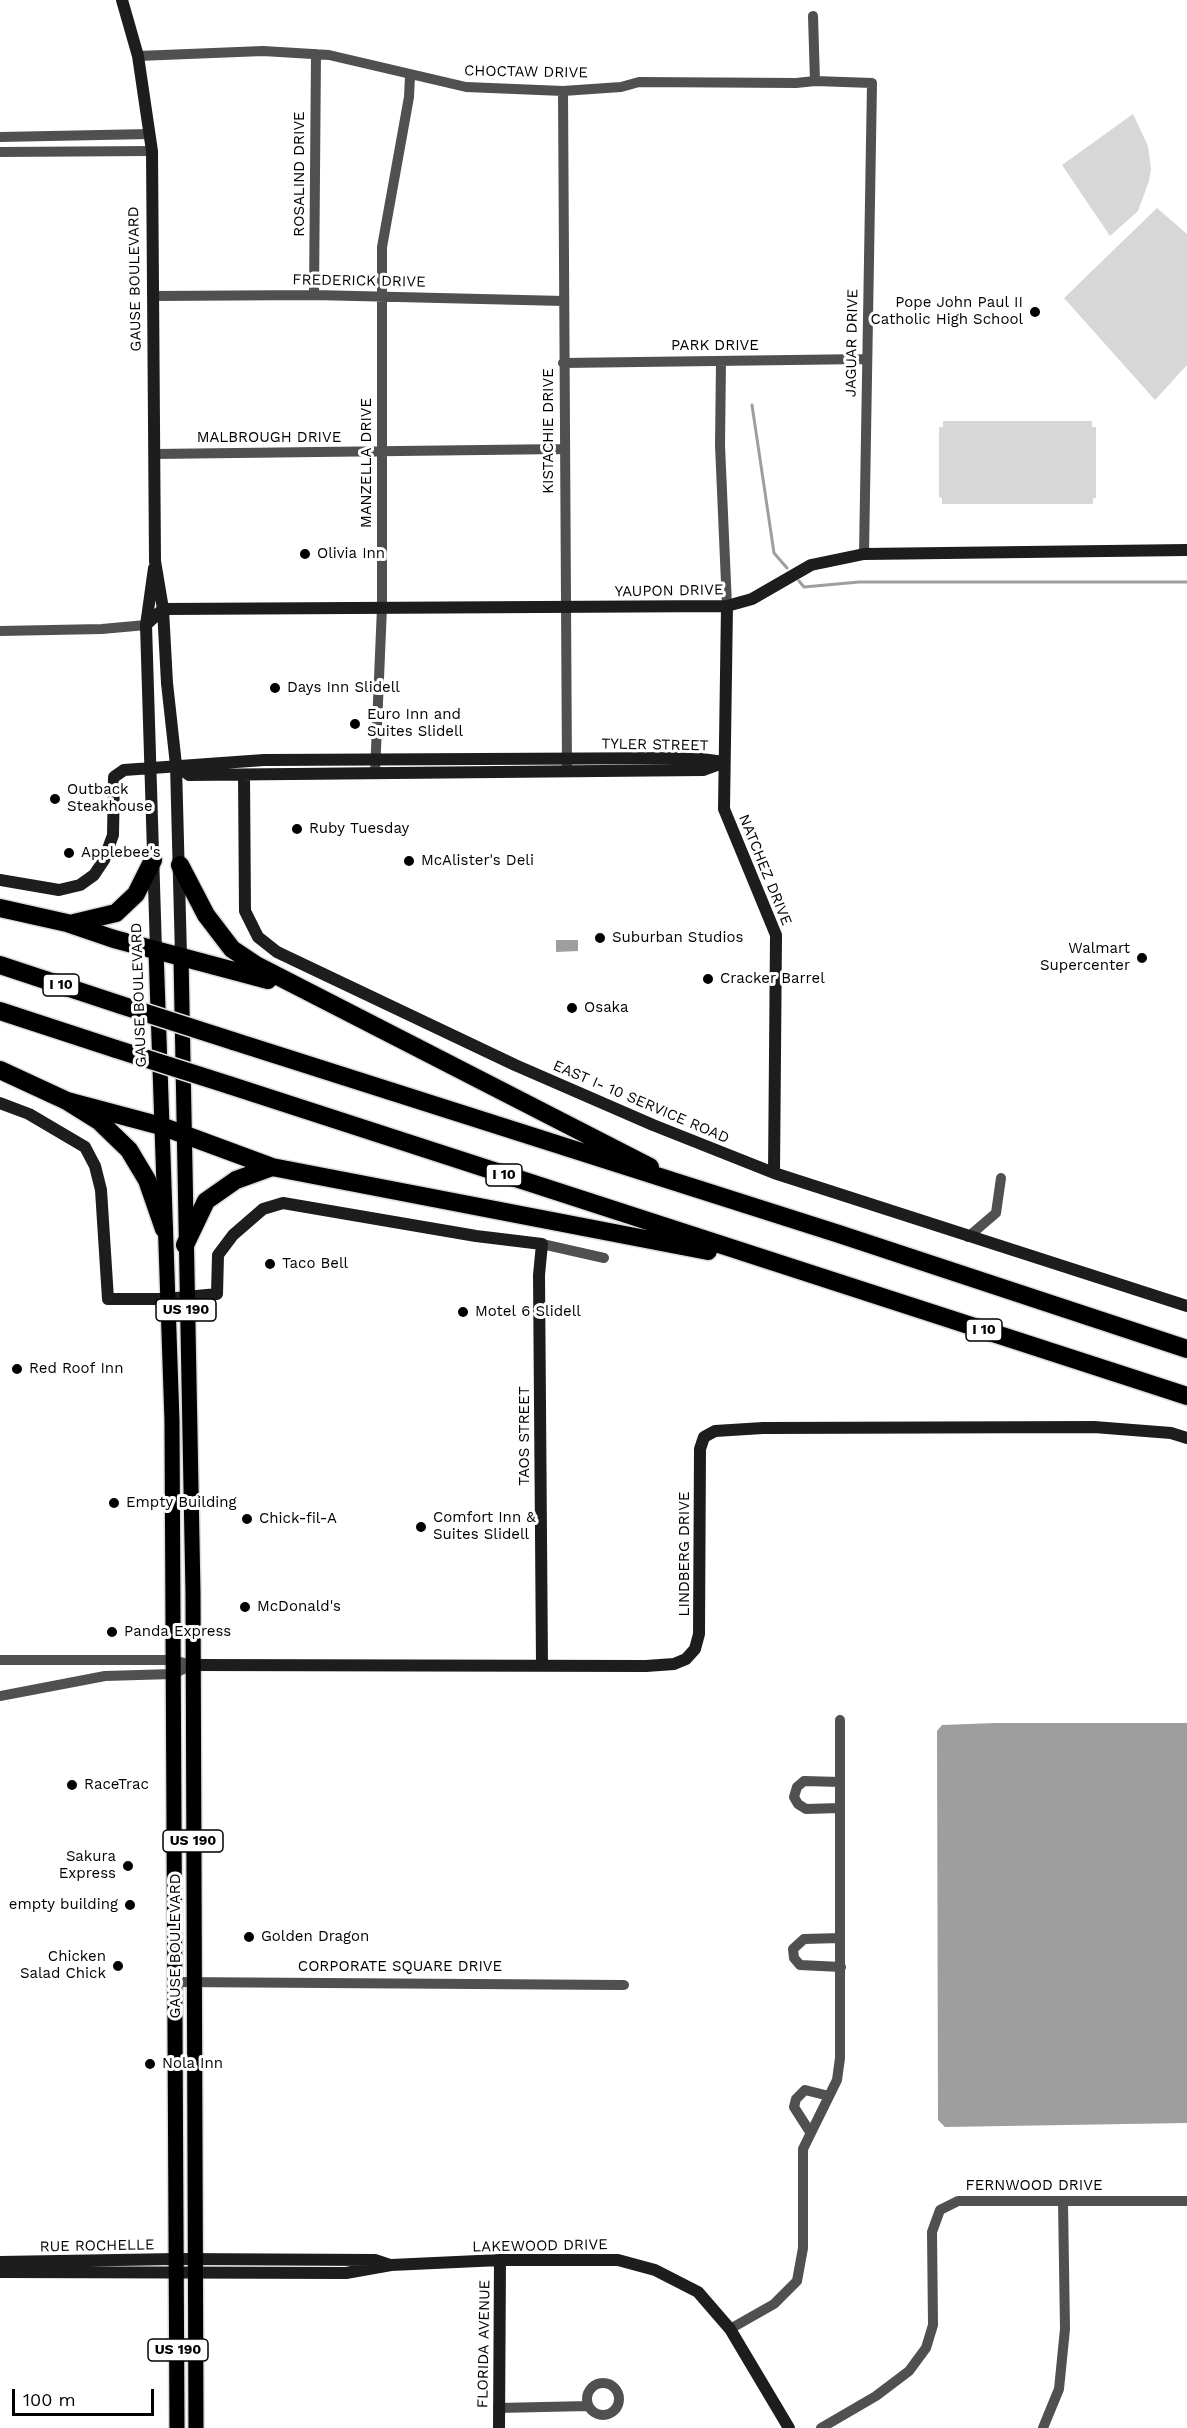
<!DOCTYPE html>
<html>
<head>
<meta charset="utf-8">
<style>
	body { margin:0 }
	#map { position:relative; width:1187px; height:2428px; overflow:hidden; background:#fff; font-family:"Work Sans",sans-serif }
	canvas { display:block }
	.scale { position:absolute; left:12px; top:2389px; width:142px; height:27px; box-sizing:border-box; border:3px solid #000; border-top:0; padding-left:8px; font-size:18px; line-height:21px; white-space:nowrap; color:#000; -webkit-text-stroke:4px #fff; paint-order:stroke }
</style>
</head>
<body>
<div id="map">
<canvas width="1187" height="2428"></canvas>
<div class="scale">100 m</div>
</div>
<script>
const context = document.querySelector('canvas').getContext('2d');
context.lineJoin = 'round';
function fillPath(path, color) {
  context.fillStyle = color;
  context.fill(path, 'evenodd');
}
function toPath(rows) {
  const path = new Path2D();
  for (const r of rows) {
    if (r.length === 3) {
      path.moveTo(r[0] + r[2], r[1]);
      path.arc(r[0], r[1], r[2], 0, 2 * Math.PI);
      continue;
    }
    path.moveTo(r[0], r[1]);
    for (let i = 2; i < r.length; i += 2) path.lineTo(r[i], r[i + 1]);
  }
  return path;
}
function stroke(path, color, width, dash) {
  context.strokeStyle = color;
  context.lineWidth = width;
  context.lineCap = dash ? 'butt' : 'round';
  context.setLineDash(dash || []);
  context.stroke(path);
}
function drawText(font, color, halo, rows, align = 'center') {
  context.font = font + ' "Work Sans",sans-serif';
  context.lineWidth = 6;
  context.setLineDash([]);
  context.textBaseline = 'middle';
  context.strokeStyle = halo;
  context.fillStyle = color;
  for (const [text, x, y, turn = 0] of rows) {
    context.save();
    context.translate(x, y);
    context.rotate((+turn || 0) * Math.PI / 180);
    context.textAlign = isNaN(turn) ? turn : align;
    if (halo) context.strokeText(text, 0, 0);
    context.fillText(text, 0, 0);
    context.restore();
  }
}
fillPath(toPath([
	[1133,114,1148,146,1151,169,1149,181,1138,211,1110,236,1062,165],
	[1157,208,1187,234,1187,365,1155,400,1064,298],
	[943,421,1092,421,1092,427,1096,427,1096,498,1093,498,1093,504,942,504,942,498,939,497,939,427,943,427]
]), '#d7d7d7');
fillPath(toPath([
	[556,940,578,940,578,951,556,952],
	[995,1723,1187,1723,1187,2123,945,2127,938,2120,937,1731,942,1725]
]), '#9e9e9e');
stroke(toPath([
	[752,405,774,553,787,568],
	[799,581,804,587,859,582,1187,582]
]), '#9e9e9e', 3);
const primary = toPath([
	[156,950,172,1421,177,2428],
	[181,956,193,1593,196,2428]
]);
const highway = toPath([
	[180,865,206,915,232,949,256,965,650,1167],
	[0,908,67,923,114,939,268,980],
	[74,923,116,913,136,894,153,860],
	[0,965,121,1005],
	[0,1011,116,1049],
	[233,1041,839,1234,1187,1349],
	[0,1070,67,1101,99,1121,129,1150,147,1180,164,1229],
	[229,1085,1187,1396],
	[67,1101,161,1126,272,1167,708,1251],
	[185,1245,206,1201,236,1180,272,1167]
]);
stroke(primary, '#dbdbdb', 18);
stroke(highway, '#dbdbdb', 21);
stroke(toPath([
	[138,56,263,51,329,55,466,87,563,91,621,87,639,82,796,83,815,81,813,16],
	[815,81,872,83,864,554],
	[563,91,567,771],
	[0,137,150,134],
	[0,152,152,151],
	[314,295,316,54],
	[154,296,314,295,564,301],
	[721,362,720,445,727,606],
	[563,363,866,359],
	[154,454,564,449],
	[0,631,102,629,146,625],
	[375,773,382,607,382,247,409,97,410,76],
	[968,1237,996,1213,1001,1178],
	[542,1244,604,1258],
	[0,1660,173,1660,192,1665],
	[0,1696,105,1676,173,1674,192,1665],
	[840,1782,804,1781,797,1787,794,1797,798,1804,806,1809,840,1808],
	[840,1938,804,1939,793,1949,794,1958,800,1965,841,1967],
	[175,1982,624,1985],
	[810,2132,794,2107,796,2099,805,2090,829,2096],
	[730,2329,774,2304,797,2281,803,2248,803,2149,837,2080,840,2058,840,1720],
	[603,2399,16],
	[498,2408,588,2406],
	[821,2428,876,2396,909,2371,926,2348,933,2325,932,2232,940,2210,958,2201,1187,2201],
	[1043,2428,1059,2389,1065,2329,1063,2201]
]), '#505050', 10);
stroke(toPath([
	[122,0,138,56,152,151,155,561,163,609,167,683,176,765,181,956],
	[154,568,146,625,156,950],
	[727,606,724,809,776,935,774,1173],
	[146,625,163,609,727,606,752,599,811,565,864,554,1187,550],
	[176,765,189,775,703,770,722,763],
	[244,775,245,911,258,937,277,952,515,1065,653,1125,774,1173,1187,1306],
	[0,880,59,890,80,885,94,875,104,860,113,835,114,777,124,770,264,760,694,758,724,762],
	[0,1103,29,1114,85,1147,95,1166,101,1190,108,1299,166,1299,217,1294,218,1255,233,1235,263,1209,283,1203,476,1236,542,1244,539,1275,542,1665],
	[192,1665,646,1666,674,1664,686,1659,695,1649,699,1634,700,1449,704,1437,715,1431,763,1428,1094,1427,1171,1433,1187,1438],
	[0,2262,176,2259,375,2260,390,2265],
	[0,2272,346,2273,391,2265,500,2260,618,2260,655,2270,698,2292,730,2329,789,2428],
	[499,2428,500,2260]
]), '#1d1d1d', 12);
stroke(primary, '#000', 15);
stroke(highway, '#000', 18);
const highwayBridge = toPath([
	[121,1005,233,1041],
	[116,1049,229,1085]
]);
stroke(highwayBridge, '#dbdbdb', 21, []);
stroke(highwayBridge, '#000', 18);
for (const [x, y, r, color] of [
	[1035,312,6,"#000"],
	[305,554,6,"#000"],
	[275,688,6,"#000"],
	[355,724,6,"#000"],
	[55,799,6,"#000"],
	[297,829,6,"#000"],
	[69,853,6,"#000"],
	[409,861,6,"#000"],
	[600,938,6,"#000"],
	[1142,958,6,"#000"],
	[708,979,6,"#000"],
	[572,1008,6,"#000"],
	[270,1264,6,"#000"],
	[463,1312,6,"#000"],
	[17,1369,6,"#000"],
	[114,1503,6,"#000"],
	[247,1519,6,"#000"],
	[421,1527,6,"#000"],
	[245,1607,6,"#000"],
	[112,1632,6,"#000"],
	[72,1785,6,"#000"],
	[128,1866,6,"#000"],
	[130,1905,6,"#000"],
	[249,1937,6,"#000"],
	[118,1966,6,"#000"],
	[150,2064,6,"#000"]
]) {
  const dot = new Path2D();
  dot.arc(x, y, r, 0, 2 * Math.PI);
  context.fillStyle = color;
  context.fill(dot);
  stroke(dot, '#fff', 2);
}
for (const [x, y, w] of [
	[61,985,36],
	[504,1175,36],
	[186,1310,60],
	[984,1330,36],
	[193,1841,60],
	[178,2350,60]
]) {
  const box = new Path2D();
  box.roundRect(x - w / 2, y - 11, w, 22, 4.5);
  context.fillStyle = '#fff';
  context.fill(box);
  stroke(box, '#000', 1.5);
}
drawText('bold 14px', '#000', null, [
	["I 10",61,985],
	["I 10",504,1175],
	["US 190",186,1310],
	["I 10",984,1330],
	["US 190",193,1841],
	["US 190",178,2350]
]);
drawText('15px', '#000', '#fff', [
	["CHOCTAW DRIVE",526,72,1],
	["ROSALIND DRIVE",300,174,-90],
	["GAUSE BOULEVARD",135,279,-91],
	["FREDERICK DRIVE",359,281,1],
	["JAGUAR DRIVE",852,343,-89],
	["PARK DRIVE",715,346],
	["KISTACHIE DRIVE",549,431,-90],
	["MALBROUGH DRIVE",269,438],
	["MANZELLA DRIVE",367,463,-90],
	["YAUPON DRIVE",669,591,-1],
	["TYLER STREET",655,745,1],
	["NATCHEZ DRIVE",765,870,68],
	["GAUSE BOULEVARD",139,995,-92],
	["EAST I- 10 SERVICE ROAD",641,1102,23],
	["TAOS STREET",525,1436,-90],
	["LINDBERG DRIVE",685,1554,-90],
	["GAUSE BOULEVARD",176,1946,-90],
	["CORPORATE SQUARE DRIVE",400,1967],
	["FERNWOOD DRIVE",1034,2186],
	["RUE ROCHELLE",97,2246,-1],
	["LAKEWOOD DRIVE",540,2246,-1],
	["FLORIDA AVENUE",484,2344,-89]
]);
drawText('15px', '#000', '#fff', [
	["Pope John Paul II",1023,303,"right"],
	["Catholic High School",1023,320,"right"],
	["Olivia Inn",317,554],
	["Days Inn Slidell",287,688],
	["Euro Inn and",367,715],
	["Suites Slidell",367,732],
	["Outback",67,790],
	["Steakhouse",67,807],
	["Ruby Tuesday",309,829],
	["Applebee's",81,853],
	["McAlister's Deli",421,861],
	["Suburban Studios",612,938],
	["Walmart",1130,949,"right"],
	["Supercenter",1130,966,"right"],
	["Cracker Barrel",720,979],
	["Osaka",584,1008],
	["Taco Bell",282,1264],
	["Motel 6 Slidell",475,1312],
	["Red Roof Inn",29,1369],
	["Empty Building",126,1503],
	["Comfort Inn &",433,1518],
	["Suites Slidell",433,1535],
	["Chick-fil-A",259,1519],
	["McDonald's",257,1607],
	["Panda Express",124,1632],
	["RaceTrac",84,1785],
	["Sakura",116,1857,"right"],
	["Express",116,1874,"right"],
	["empty building",118,1905,"right"],
	["Golden Dragon",261,1937],
	["Chicken",106,1957,"right"],
	["Salad Chick",106,1974,"right"],
	["Nola Inn",162,2064]
], 'left');
</script>
</body>
</html>
